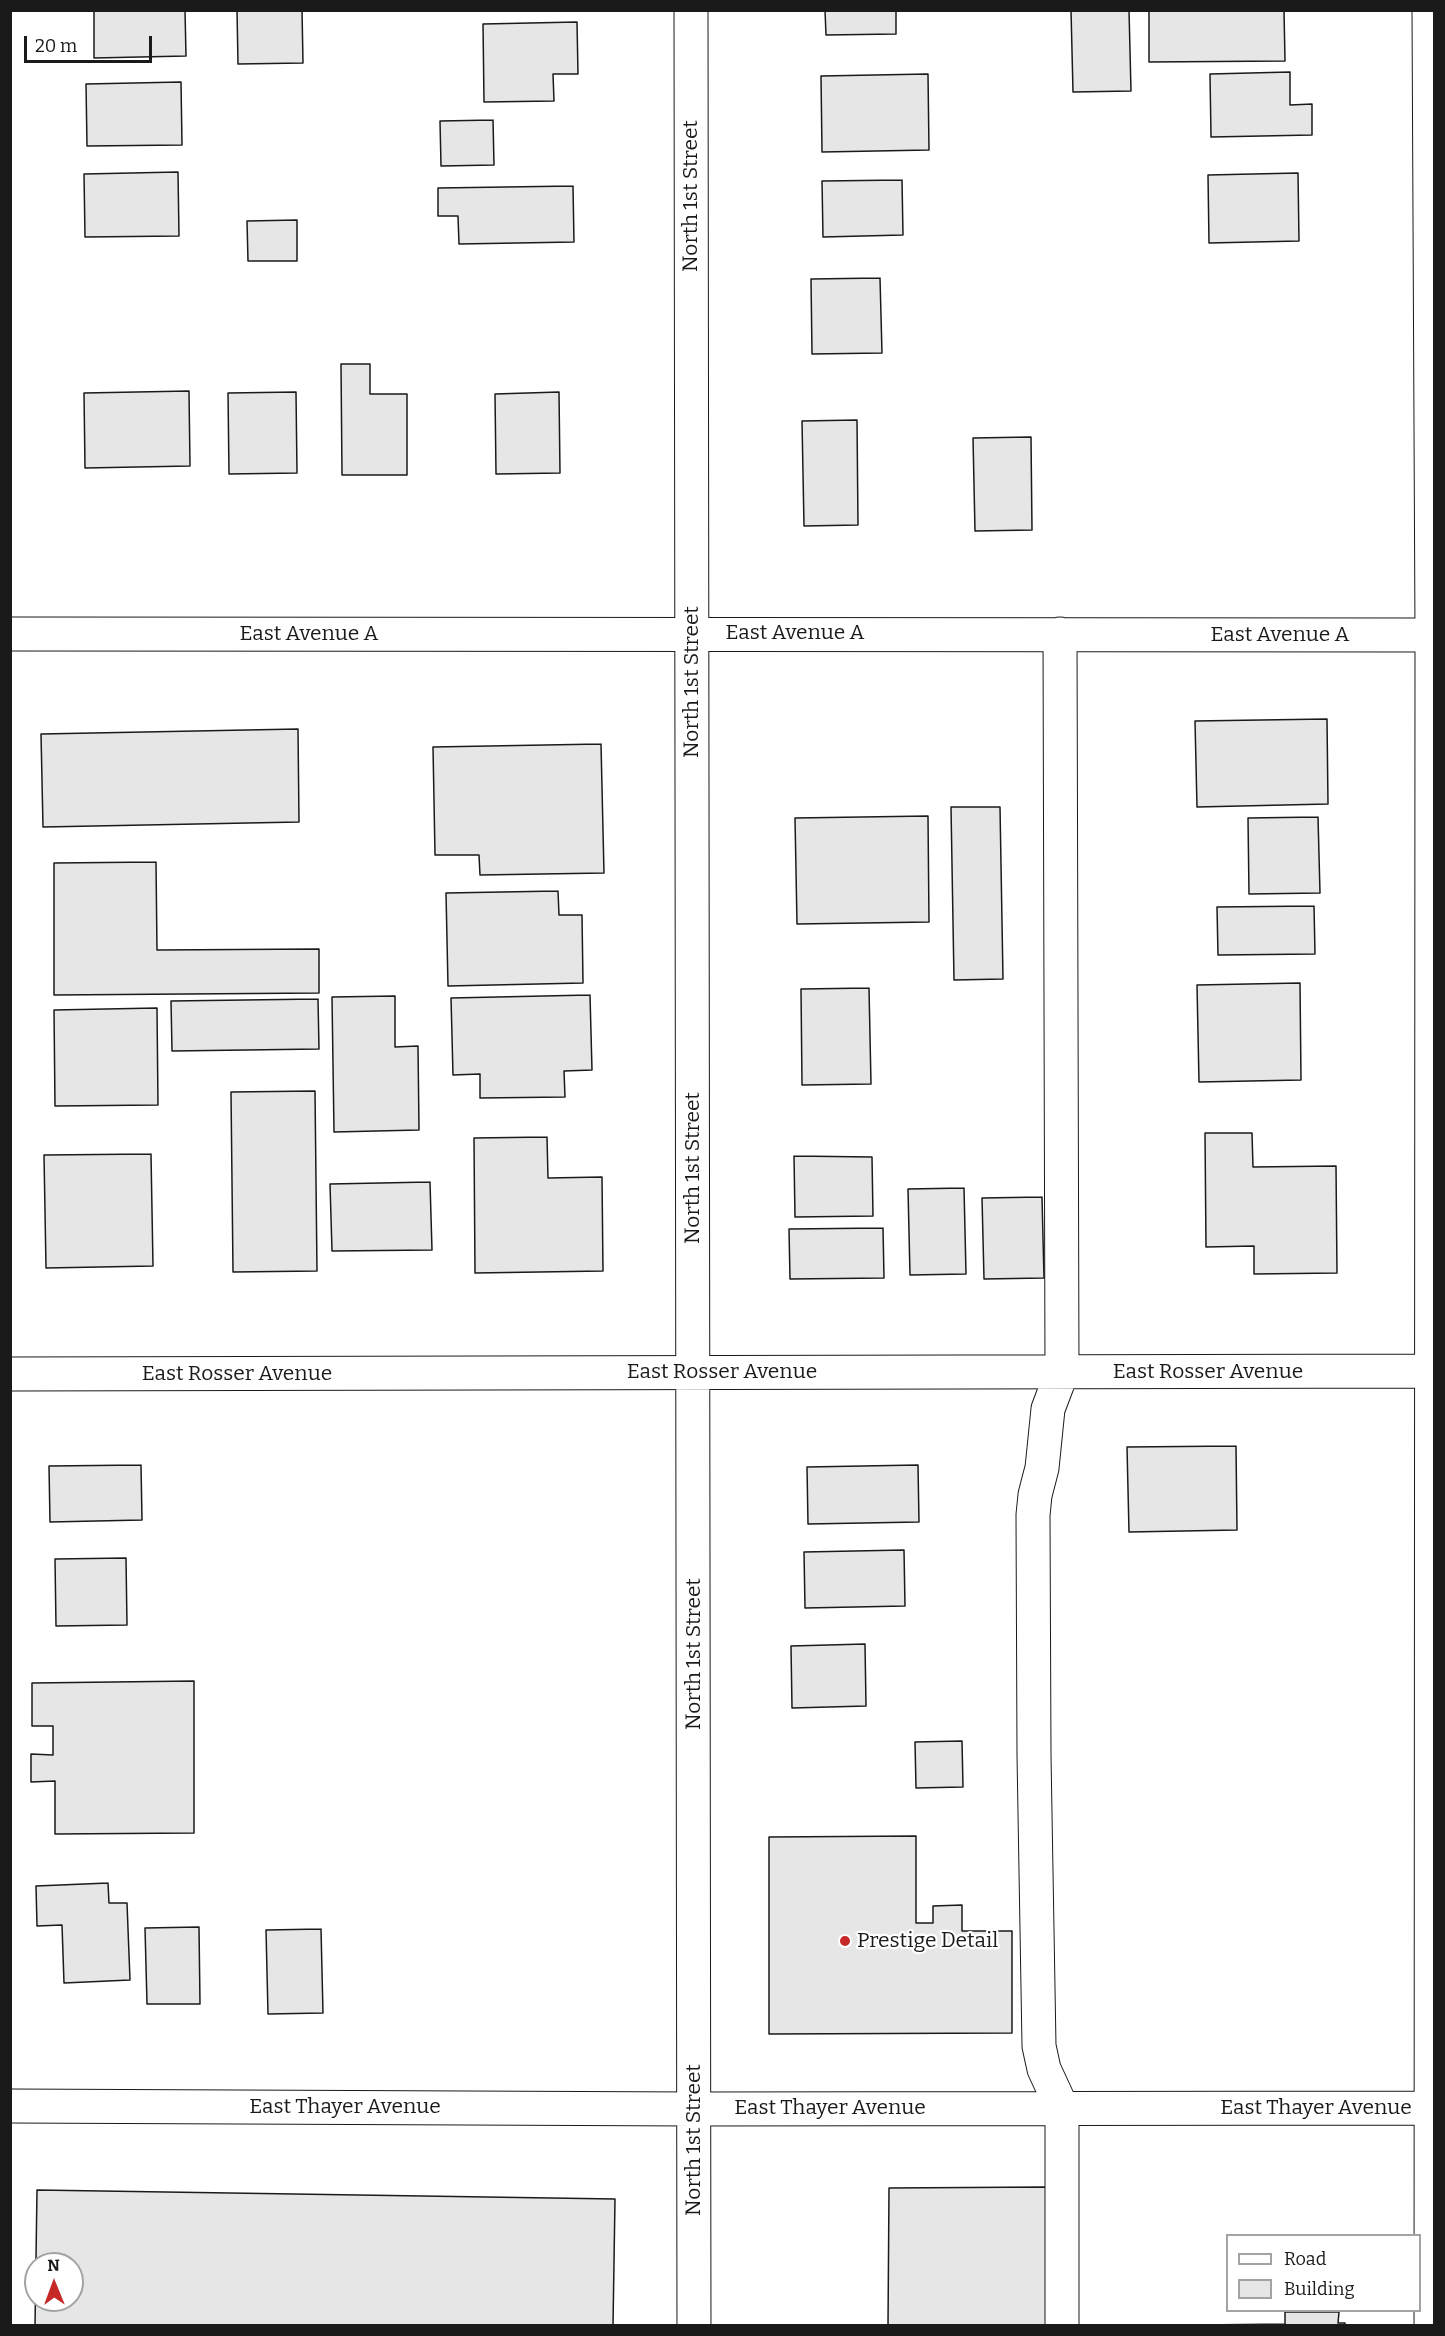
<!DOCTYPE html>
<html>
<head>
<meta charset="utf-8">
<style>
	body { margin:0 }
	#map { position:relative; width:1445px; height:2336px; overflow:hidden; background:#fff; font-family:Bitter,serif }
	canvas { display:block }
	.frame { position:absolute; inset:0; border:12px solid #1a1a1a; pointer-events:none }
	.legend { position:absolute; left:1226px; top:2234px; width:195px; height:78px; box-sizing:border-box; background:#fff; border:2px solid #a3a3a3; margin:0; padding:8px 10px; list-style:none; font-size:18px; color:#1a1a1a }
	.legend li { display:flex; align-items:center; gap:12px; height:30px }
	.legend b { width:30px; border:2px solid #a3a3a3 }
	.north { position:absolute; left:24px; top:2252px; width:60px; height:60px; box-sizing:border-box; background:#fff; border:2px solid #a3a3a3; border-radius:50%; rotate:359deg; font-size:16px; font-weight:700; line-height:24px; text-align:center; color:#1a1a1a }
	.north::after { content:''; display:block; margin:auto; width:21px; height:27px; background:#c62828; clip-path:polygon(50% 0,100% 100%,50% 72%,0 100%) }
	.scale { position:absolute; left:24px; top:36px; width:128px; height:27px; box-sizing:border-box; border:3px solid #1a1a1a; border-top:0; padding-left:8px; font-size:18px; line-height:21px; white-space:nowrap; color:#1a1a1a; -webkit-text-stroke:4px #fff; paint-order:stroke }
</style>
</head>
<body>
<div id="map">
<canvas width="1445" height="2336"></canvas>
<div class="frame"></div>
<ul class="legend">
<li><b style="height:8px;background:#fff"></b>Road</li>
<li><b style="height:16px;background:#e6e6e6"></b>Building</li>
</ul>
<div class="north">N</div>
<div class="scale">20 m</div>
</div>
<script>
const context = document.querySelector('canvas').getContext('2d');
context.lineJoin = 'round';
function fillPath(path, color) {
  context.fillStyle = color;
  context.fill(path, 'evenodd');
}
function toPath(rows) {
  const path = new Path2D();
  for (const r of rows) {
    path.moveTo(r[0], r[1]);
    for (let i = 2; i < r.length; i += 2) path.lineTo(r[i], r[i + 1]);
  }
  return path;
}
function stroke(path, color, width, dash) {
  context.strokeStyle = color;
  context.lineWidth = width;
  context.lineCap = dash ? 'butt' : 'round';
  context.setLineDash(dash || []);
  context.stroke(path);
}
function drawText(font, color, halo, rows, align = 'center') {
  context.font = font + ' Bitter,serif';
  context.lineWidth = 4.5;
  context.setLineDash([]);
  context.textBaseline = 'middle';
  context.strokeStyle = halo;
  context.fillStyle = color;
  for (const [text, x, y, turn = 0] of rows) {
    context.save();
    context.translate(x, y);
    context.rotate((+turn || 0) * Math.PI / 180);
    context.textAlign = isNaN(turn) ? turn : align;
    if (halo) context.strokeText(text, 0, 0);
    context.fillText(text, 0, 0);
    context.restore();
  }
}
const building = toPath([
	[94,10,185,10,186,56,94,58,94,10],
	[237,10,302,10,303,63,238,64,237,10],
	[825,10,896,10,896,34,826,35,825,10],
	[1071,10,1129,10,1131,91,1073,92,1071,10],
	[1149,10,1284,10,1285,61,1149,62,1149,10],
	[577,22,578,74,553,74,554,101,484,102,483,24,577,22],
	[1290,72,1290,105,1312,104,1312,135,1211,137,1210,74,1290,72],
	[928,74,929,150,822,152,821,76,928,74],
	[181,82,182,145,87,146,86,84,181,82],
	[493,120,494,165,441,166,440,121,493,120],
	[178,172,179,236,85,237,84,174,178,172],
	[1298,173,1299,241,1209,243,1208,175,1298,173],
	[902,180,903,235,823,237,822,181,902,180],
	[573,186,574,242,459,244,458,216,438,216,438,188,573,186],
	[297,220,297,261,248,261,247,221,297,220],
	[880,278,882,353,812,354,811,279,880,278],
	[341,364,370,364,370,394,407,394,407,475,342,475,341,364],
	[189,391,190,466,85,468,84,393,189,391],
	[296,392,297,473,229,474,228,393,296,392],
	[559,392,560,473,496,474,495,394,559,392],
	[857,420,858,525,804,526,802,421,857,420],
	[1031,437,1032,530,975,531,973,438,1031,437],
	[1327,719,1328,804,1197,807,1195,721,1327,719],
	[298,729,299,822,43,827,41,734,298,729],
	[601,744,604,873,480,875,479,855,435,855,433,747,601,744],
	[951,807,1000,807,1003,979,954,980,951,807],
	[928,816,929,922,797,924,795,818,928,816],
	[1318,817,1320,893,1249,894,1248,818,1318,817],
	[156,862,157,950,319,949,319,993,54,995,54,863,156,862],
	[558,891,559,915,582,915,583,983,448,986,446,893,558,891],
	[1314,906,1315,954,1218,955,1217,907,1314,906],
	[1300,983,1301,1080,1199,1082,1197,985,1300,983],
	[869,988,871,1084,802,1085,801,989,869,988],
	[590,995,592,1070,564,1071,565,1097,480,1098,480,1074,453,1075,451,998,590,995],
	[395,996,395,1047,418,1046,419,1130,334,1132,332,997,395,996],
	[318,999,319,1049,172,1051,171,1001,318,999],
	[157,1008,158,1105,55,1106,54,1010,157,1008],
	[315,1091,317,1271,233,1272,231,1092,315,1091],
	[1205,1133,1252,1133,1253,1167,1336,1166,1337,1273,1254,1274,1254,1246,1206,1247,1205,1133],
	[547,1137,548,1178,602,1177,603,1271,475,1273,474,1138,547,1137],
	[151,1154,153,1266,46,1268,44,1155,151,1154],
	[794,1156,872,1157,873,1216,795,1217,794,1156],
	[430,1182,432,1250,332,1251,330,1184,430,1182],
	[964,1188,966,1274,910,1275,908,1189,964,1188],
	[1042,1197,1044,1278,984,1279,982,1198,1042,1197],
	[883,1228,884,1278,790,1279,789,1229,883,1228],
	[1236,1446,1237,1530,1129,1532,1127,1447,1236,1446],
	[141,1465,142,1520,50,1522,49,1466,141,1465],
	[918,1465,919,1522,808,1524,807,1467,918,1465],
	[904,1550,905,1606,805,1608,804,1552,904,1550],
	[126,1558,127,1625,56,1626,55,1559,126,1558],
	[865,1644,866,1706,792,1708,791,1646,865,1644],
	[194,1681,194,1833,55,1834,55,1781,31,1782,31,1754,53,1755,53,1726,32,1726,32,1683,194,1681],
	[962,1741,963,1787,916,1788,915,1742,962,1741],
	[916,1836,916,1923,933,1923,933,1906,962,1905,962,1931,1012,1931,1012,2033,769,2034,769,1837,916,1836],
	[108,1883,109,1903,127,1903,130,1980,64,1983,62,1925,37,1926,36,1886,108,1883],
	[199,1927,200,2004,147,2004,145,1928,199,1927],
	[321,1929,323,2013,268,2014,266,1930,321,1929],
	[1046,2187,1047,2326,888,2326,889,2188,1046,2187],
	[37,2190,615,2199,613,2326,35,2326,37,2190],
	[36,2264,72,2264,72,2300,36,2300,36,2264],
	[1285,2312,1339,2312,1338,2323,1345,2323,1345,2326,1116,2326,1285,2324,1285,2312]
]);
fillPath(building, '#e6e6e6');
stroke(building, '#1a1a1a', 1.5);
const minor = toPath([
	[691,10,694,2326],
	[1429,10,1432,635,1431,2326],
	[10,634,1434,635],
	[1060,634,1062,1372,1048,1409,1042,1468,1035,1495,1033,1515,1034,1755,1039,2046,1044,2069,1062,2108,1062,2326],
	[10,1374,1434,1371],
	[10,2106,694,2109,1434,2108]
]);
stroke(minor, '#1a1a1a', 35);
stroke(minor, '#fff', 33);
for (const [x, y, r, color] of [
	[845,1941,6,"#c62828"]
]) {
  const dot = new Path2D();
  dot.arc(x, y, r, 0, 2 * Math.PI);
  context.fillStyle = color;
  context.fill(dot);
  stroke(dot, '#fff', 2);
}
drawText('21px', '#1a1a1a', '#fff', [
	["North 1st Street",691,196,-90],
	["East Avenue A",795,633],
	["East Avenue A",309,634],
	["East Avenue A",1280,635],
	["North 1st Street",692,682,-90],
	["North 1st Street",693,1168,-90],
	["East Rosser Avenue",722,1372],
	["East Rosser Avenue",1208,1372],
	["East Rosser Avenue",237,1374],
	["North 1st Street",694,1654,-90],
	["East Thayer Avenue",345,2107],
	["East Thayer Avenue",830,2108],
	["East Thayer Avenue",1316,2108],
	["North 1st Street",694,2140,-90]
]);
drawText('21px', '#1a1a1a', '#fff', [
	["Prestige Detail",857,1941]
], 'left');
</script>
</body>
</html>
